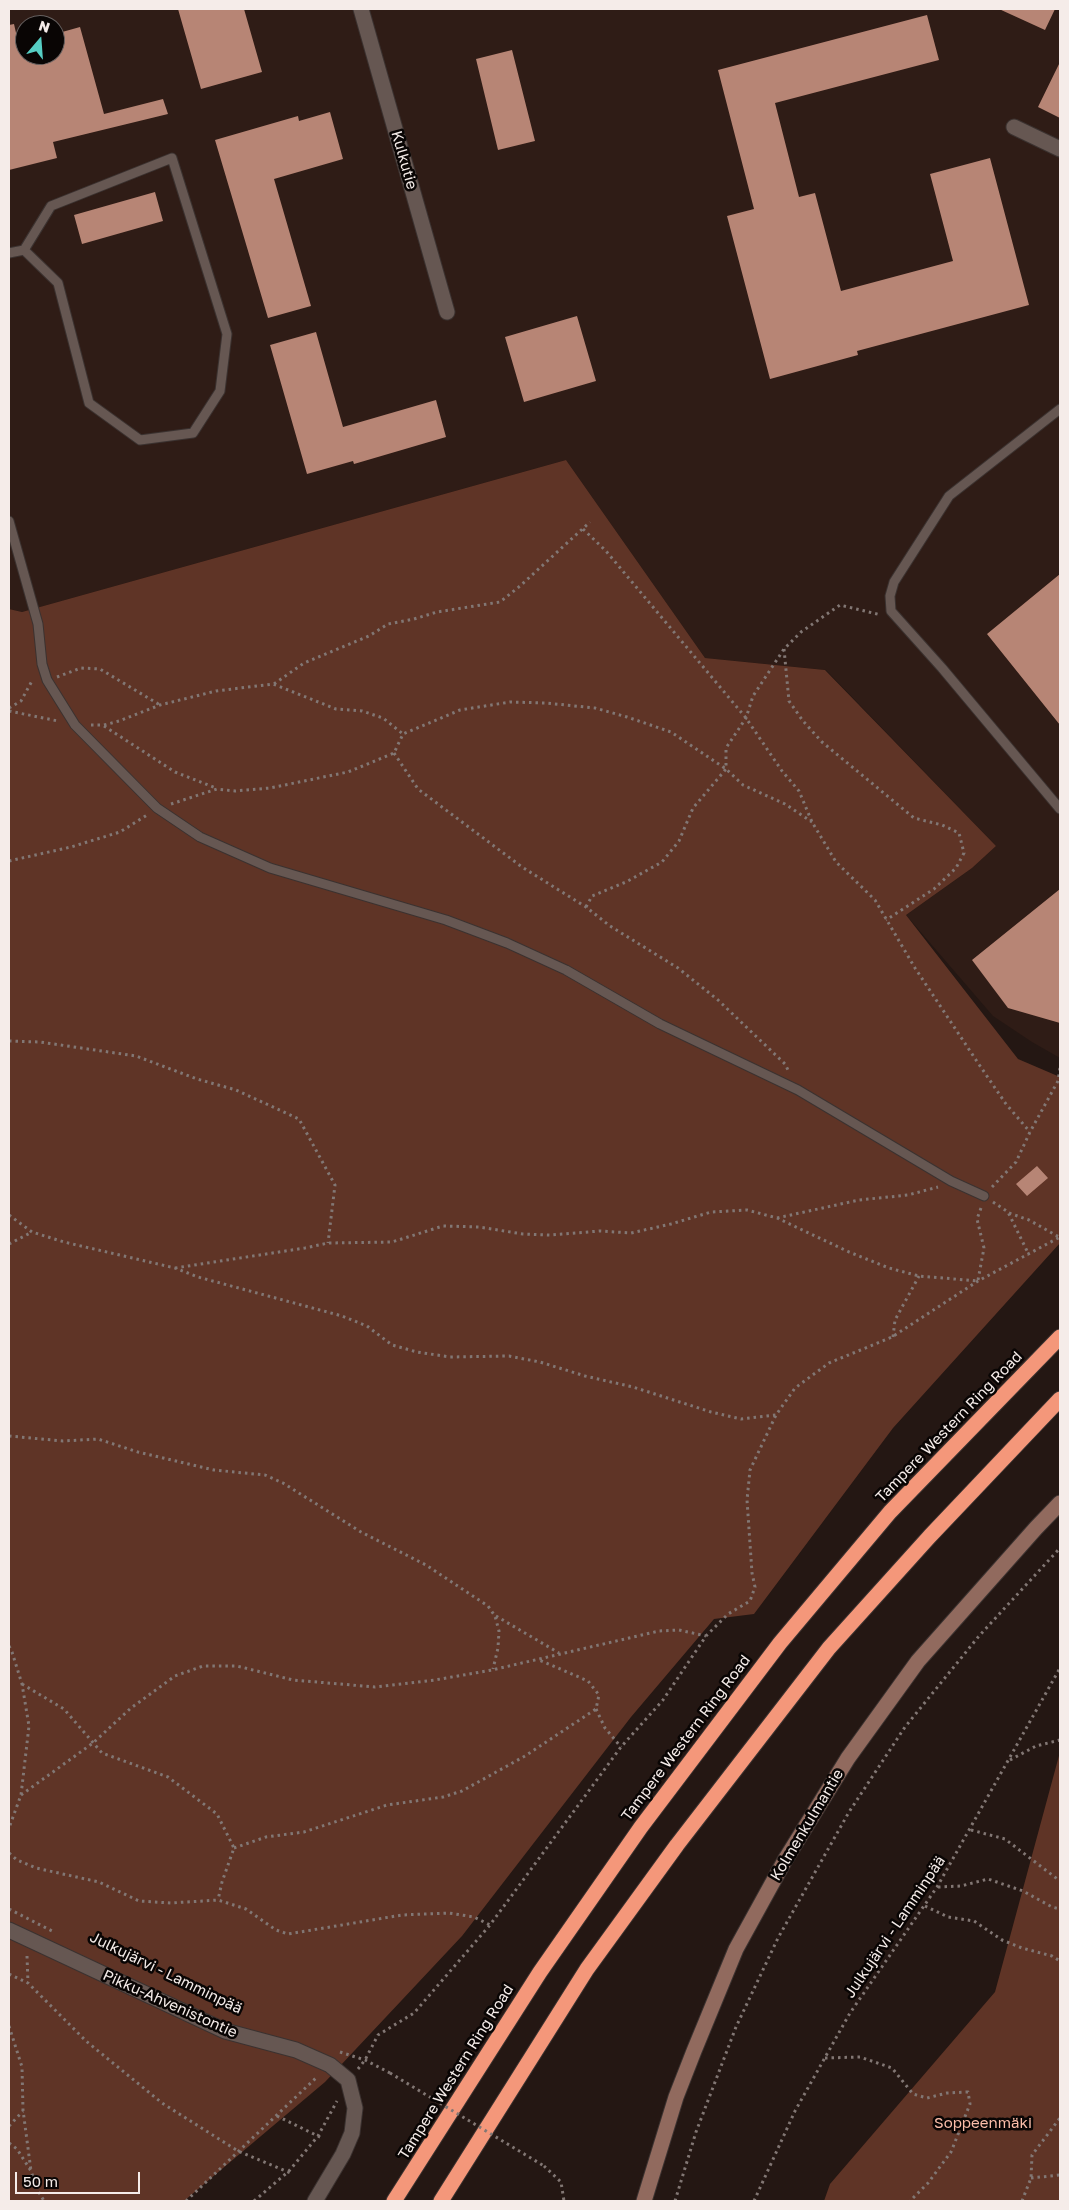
<!DOCTYPE html>
<html>
<head>
<meta charset="utf-8">
<style>
	body { margin:0 }
	#map { position:relative; width:1069px; height:2210px; overflow:hidden; background:#241713; font-family:"Golos Text",sans-serif }
	canvas { display:block }
	.frame { position:absolute; inset:0; border:10px solid #f5ece9; pointer-events:none }
	.north { position:absolute; left:15px; top:15px; width:50px; height:50px; box-sizing:border-box; background:#090504; border:1px solid #676160; border-radius:50%; rotate:18deg; font-size:14px; font-weight:700; line-height:20px; text-align:center; color:#f5ece9 }
	.north::after { content:''; display:block; margin:auto; width:18px; height:22px; background:#56cec4; clip-path:polygon(50% 0,100% 100%,50% 72%,0 100%) }
	.scale { position:absolute; left:15px; top:2172px; width:125px; height:22px; box-sizing:border-box; border:2px solid #f5ece9; border-top:0; padding-left:6px; font-size:15px; line-height:18px; white-space:nowrap; color:#f5ece9; -webkit-text-stroke:4px #090504; paint-order:stroke }
</style>
</head>
<body>
<div id="map">
<canvas width="1069" height="2210"></canvas>
<div class="frame"></div>
<div class="north">N</div>
<div class="scale">50 m</div>
</div>
<script>
const context = document.querySelector('canvas').getContext('2d');
context.lineJoin = 'round';
function fillPath(path, color) {
  context.fillStyle = color;
  context.fill(path, 'evenodd');
}
function toPath(rows) {
  const path = new Path2D();
  for (const r of rows) {
    path.moveTo(r[0], r[1]);
    for (let i = 2; i < r.length; i += 2) path.lineTo(r[i], r[i + 1]);
  }
  return path;
}
function stroke(path, color, width, dash) {
  context.strokeStyle = color;
  context.lineWidth = width;
  context.lineCap = dash ? 'butt' : 'round';
  context.setLineDash(dash || []);
  context.stroke(path);
}
function drawText(font, color, halo, rows, align = 'center') {
  context.font = font + ' "Golos Text",sans-serif';
  context.lineWidth = 5;
  context.setLineDash([]);
  context.textBaseline = 'middle';
  context.strokeStyle = halo;
  context.fillStyle = color;
  for (const [text, x, y, turn = 0] of rows) {
    context.save();
    context.translate(x, y);
    context.rotate((+turn || 0) * Math.PI / 180);
    context.textAlign = isNaN(turn) ? turn : align;
    if (halo) context.strokeText(text, 0, 0);
    context.fillText(text, 0, 0);
    context.restore();
  }
}
fillPath(toPath([
	[9,9,1060,9,1060,1058,1032,1042,993,1016,906,915,972,868,996,846,826,670,705,658,566,460,22,612,9,609],
	[25,25,55,25,55,55,25,55]
]), '#2f1c16');
fillPath(toPath([
	[566,460,705,658,825,670,996,846,972,868,906,915,1018,1059,1060,1077,1060,1243,893,1428,754,1614,714,1619,631,1717,462,1936,325,2082,184,2201,9,2201,9,609,22,612],
	[1060,1752,1060,2201,824,2201,830,2184,995,1992]
]), '#5f3426');
fillPath(toPath([
	[178,9,244,9,262,72,201,89],
	[999,9,1055,9,1045,30],
	[927,15,939,60,775,103,799,197,815,193,841,291,953,261,930,174,990,158,1029,305,857,351,858,355,770,379,727,216,754,209,718,70],
	[14,24,21,55,55,55,55,34,80,27,104,114,163,99,168,114,53,142,57,158,9,170,9,25],
	[512,50,535,141,498,150,476,59],
	[1060,62,1060,118,1038,107],
	[330,112,343,159,274,179,311,306,268,318,215,140,298,116,299,121],
	[155,192,163,221,82,244,74,215],
	[577,316,596,381,524,402,505,337],
	[316,332,343,427,436,400,446,437,354,464,353,461,307,474,270,345],
	[1060,574,1060,725,987,634],
	[1060,889,1060,1023,1008,1008,972,960],
	[1037,1166,1048,1178,1027,1196,1016,1184]
]), '#b78575');
const lane = toPath([
	[9,253,24,250,51,206,172,158,227,334,220,391,193,433,140,440,89,403,58,283,24,250],
	[1060,409,949,496,894,582,890,596,891,611,942,668,1060,809],
	[9,521,38,624,42,664,47,680,75,725,157,808,200,837,270,868,446,920,507,943,566,970,660,1024,798,1090,951,1181,984,1196]
]);
const street = toPath([
	[361,9,447,312],
	[1014,127,1060,149],
	[9,1930,225,2031,296,2050,330,2065,348,2080,355,2108,352,2133,343,2154,315,2201]
]);
const secondary = toPath([
	[644,2201,676,2097,694,2051,736,1949,785,1860,848,1758,918,1661,1036,1528,1060,1503]
]);
const highway = toPath([
	[394,2201,540,1972,641,1827,780,1643,890,1512,1060,1337],
	[441,2201,587,1969,677,1845,829,1648,930,1536,1060,1399]
]);
stroke(lane, '#3b3230', 11);
stroke(street, '#3b3230', 17);
stroke(secondary, '#3b3230', 17);
stroke(highway, '#3b3230', 17);
stroke(toPath([
	[583,529,606,551,746,718,782,771,799,791,812,822,836,862,875,900,915,968,976,1060,1006,1104,1030,1132],
	[784,649,789,701,803,721,822,742,914,818,942,825,959,833,964,853,956,868,934,889,886,920],
	[57,677,81,668,100,669,160,705],
	[274,684,304,663,369,636,388,624,414,619,437,612,500,602,520,586,590,522],
	[9,708,21,701,33,679],
	[9,711,58,721],
	[91,725,104,725,119,721,160,705,216,691,273,684,336,709,362,711,383,718,403,734],
	[104,726,175,772,216,788],
	[394,753,418,789,522,867,586,907,610,926,678,968,718,1000,785,1064,789,1072],
	[171,804,217,789,235,791,270,788,348,772,394,753,403,734,460,710,510,702,546,703,595,708,627,717,671,732,726,769,743,785,785,804,812,822],
	[9,861,71,847,120,832,147,815],
	[586,907,592,896,626,882,662,862,679,841,693,808,726,769,726,748,746,718,753,696,784,649,801,632,840,605,881,615],
	[9,1041,40,1042,136,1056,197,1079,236,1090,299,1119,335,1185,328,1243],
	[992,1187,1016,1162,1030,1132,1058,1081,1060,1068],
	[993,1202,1008,1212,1029,1255],
	[1009,1213,1029,1220,1059,1237],
	[9,1215,32,1232,64,1242,175,1268,198,1277,342,1316,367,1326,392,1345,417,1352,450,1357,509,1356,540,1362,585,1376,633,1387,711,1412,741,1419,776,1415],
	[777,1218,859,1200,908,1195,938,1187],
	[9,1244,32,1232],
	[175,1268,305,1248,328,1243,392,1242,443,1226,479,1227,523,1234,550,1235,600,1231,631,1233,671,1224,711,1212,747,1210,777,1218,849,1252,889,1268,919,1276,978,1281],
	[978,1280,984,1248,977,1219,981,1208],
	[893,1337,895,1320,919,1276],
	[9,1436,63,1441,98,1439,138,1452,214,1470,265,1475,283,1483,361,1532,426,1565,488,1606,495,1616,499,1631,498,1648,493,1669],
	[496,1616,559,1653],
	[9,1646,12,1652,22,1684,29,1726,21,1795,9,1828],
	[22,1684,64,1709,102,1753,168,1777,217,1814,234,1848,222,1882,218,1900],
	[596,1709,605,1728,621,1747],
	[1010,1760,1036,1746,1060,1740],
	[21,1795,93,1743,131,1708,175,1676,203,1666,237,1666,293,1680,375,1687,435,1680,492,1670,659,1631,679,1630,706,1636],
	[971,1830,1005,1839,1060,1881],
	[234,1848,266,1837,304,1832,387,1805,443,1797,462,1791,525,1756,596,1709,599,1695,588,1681,537,1659],
	[9,1853,17,1860,36,1868,99,1882,139,1901,171,1903,218,1900,246,1909,276,1930,288,1934,402,1915,449,1913,474,1917,490,1925],
	[938,1887,961,1886,988,1879,1023,1891,1052,1907,1060,1909],
	[925,1906,948,1917,974,1921,1002,1940,1022,1948,1052,1956,1060,1961],
	[9,1909,54,1932],
	[27,1956,28,1983],
	[9,1974,28,1983,86,2041,162,2103,238,2151,293,2174],
	[9,2026,22,2067,23,2110,31,2171],
	[340,2052,365,2060,390,2073],
	[825,2058,860,2057,892,2068,913,2094,927,2098,947,2093,968,2092,970,2104,951,2152,928,2183,910,2201],
	[358,2069,365,2060,378,2035,414,2013,490,1925,621,1747,663,1700,706,1636,728,1614,750,1601,755,1587,752,1573,747,1500,750,1470,776,1415,795,1388,829,1363,892,1337,978,1281,1060,1237],
	[277,2116,322,2138],
	[9,2126,23,2111],
	[9,2143,17,2149,31,2171,37,2189,44,2201],
	[544,2166,561,2182,564,2201],
	[1031,2178,1060,2175],
	[186,2201,318,2076],
	[254,2201,289,2171,318,2136,337,2101],
	[675,2201,696,2132,736,2027,778,1938,849,1812,905,1727,979,1636,1060,1548],
	[754,2201,795,2111,850,2013,937,1887,1060,1668],
	[1022,2201,1031,2178,1032,2155,1060,2118]
]), '#827774', 3, [2.5, 4]);
stroke(lane, '#665752', 9);
stroke(street, '#665752', 15);
stroke(secondary, '#916a5e', 15);
stroke(highway, '#f4977a', 15);
stroke(toPath([
	[390,2073,544,2166]
]), '#827774', 3, [2.5, 4]);
drawText('15px', '#f5ece9', '#090504', [
	["Kulkutie",404,160,74],
	["Tampere Western Ring Road",949,1427,-46],
	["Tampere Western Ring Road",686,1738,-53],
	["Kolmenkulmantie",807,1825,-59],
	["Julkujärvi - Lamminpää",895,1927,-56],
	["Julkujärvi - Lamminpää",166,1973,26],
	["Pikku-Ahvenistontie",170,2004,24],
	["Tampere Western Ring Road",456,2072,-58]
]);
drawText('15px', '#fbbda9', '#090504', [
	["Soppeenmäki",983,2123]
]);
</script>
</body>
</html>
